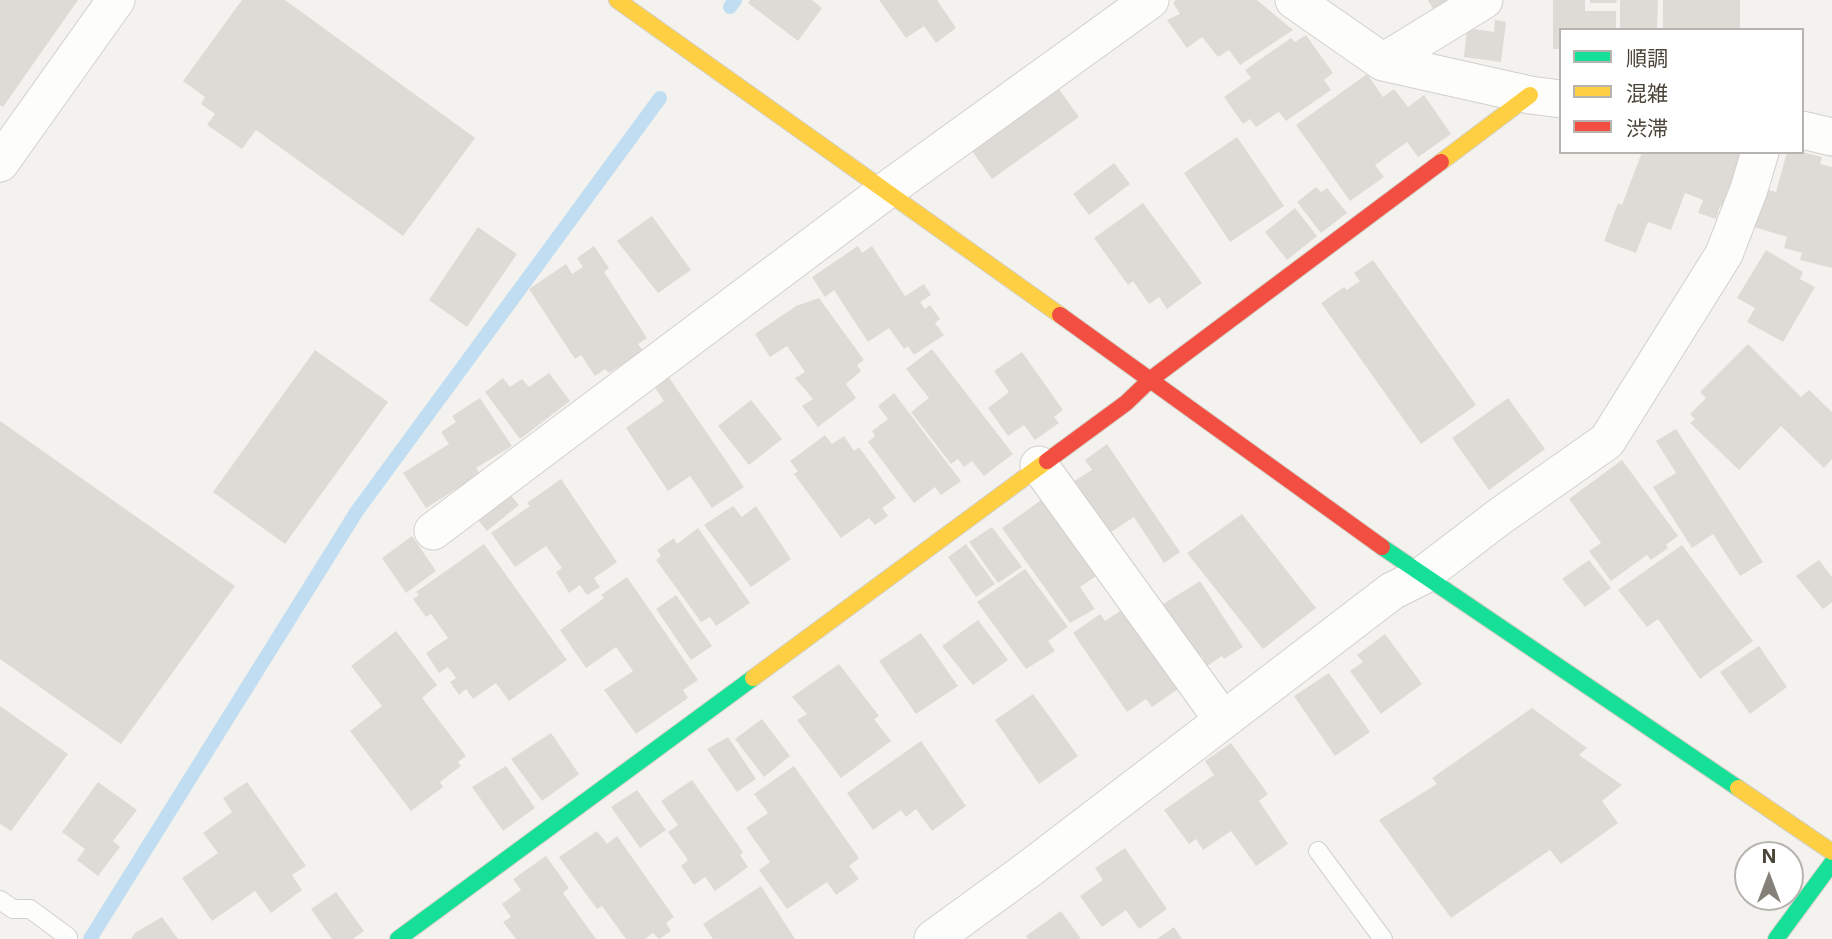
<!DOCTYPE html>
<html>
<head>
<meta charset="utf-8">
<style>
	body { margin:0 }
	#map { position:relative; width:1832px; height:939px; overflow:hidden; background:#f4f2ee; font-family:Inter,"Noto Sans JP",sans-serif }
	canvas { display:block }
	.legend { position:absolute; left:1559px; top:28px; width:245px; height:126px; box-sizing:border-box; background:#fff; border:2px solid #b7b4b0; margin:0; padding:9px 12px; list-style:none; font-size:21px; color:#4b4439 }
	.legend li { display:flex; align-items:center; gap:14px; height:35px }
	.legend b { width:35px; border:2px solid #b7b4b0 }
	.north { position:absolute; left:1734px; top:841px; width:70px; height:70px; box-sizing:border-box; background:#fff; border:2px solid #b7b4b0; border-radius:50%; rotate:0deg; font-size:19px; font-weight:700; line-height:28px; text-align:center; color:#4b4439 }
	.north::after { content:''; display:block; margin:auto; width:24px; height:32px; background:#868178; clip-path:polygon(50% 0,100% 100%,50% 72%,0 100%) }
</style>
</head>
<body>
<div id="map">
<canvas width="1832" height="939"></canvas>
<ul class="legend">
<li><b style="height:9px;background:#16e098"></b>順調</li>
<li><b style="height:9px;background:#ffcf43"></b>混雑</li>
<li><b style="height:9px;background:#f24e42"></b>渋滞</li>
</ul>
<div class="north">N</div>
</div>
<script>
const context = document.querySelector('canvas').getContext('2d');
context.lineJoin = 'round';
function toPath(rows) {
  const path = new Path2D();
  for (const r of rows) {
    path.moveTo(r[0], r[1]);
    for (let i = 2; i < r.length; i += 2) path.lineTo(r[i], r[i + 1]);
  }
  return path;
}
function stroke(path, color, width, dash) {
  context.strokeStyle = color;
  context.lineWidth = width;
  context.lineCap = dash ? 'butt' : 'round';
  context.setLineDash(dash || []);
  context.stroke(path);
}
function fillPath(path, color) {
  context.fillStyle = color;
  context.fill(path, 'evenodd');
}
stroke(toPath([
	[730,7,735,0],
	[90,939,357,511,660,98]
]), '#c0ddf1', 14);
fillPath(toPath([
	[0,0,78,0,3,107,0,105],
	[242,0,285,0,475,138,403,236,256,130,242,149,207,125,215,114,201,104,205,97,183,81],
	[750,0,812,0,822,8,798,41,748,3],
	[879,0,937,0,956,28,936,43,924,26,906,38],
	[1176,0,1257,0,1293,30,1240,65,1229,50,1218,57,1202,37,1187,48,1167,20,1180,14,1173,3],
	[1428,0,1449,0,1433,9],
	[1553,0,1585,0,1585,11,1616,11,1616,30,1561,30,1561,49,1553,49],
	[1590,0,1617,0,1616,3,1590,3],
	[1620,0,1658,0,1657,30,1620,30],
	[1663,0,1740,0,1740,30,1663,30],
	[1495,20,1506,22,1501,62,1464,57,1467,28,1494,32],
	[1306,35,1333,73,1324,80,1331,90,1286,121,1279,112,1256,127,1250,119,1243,124,1224,97,1251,78,1245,70,1291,38,1295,42],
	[1367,74,1383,97,1394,89,1408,107,1424,95,1451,134,1418,157,1407,142,1375,165,1384,177,1350,201,1296,125],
	[1059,89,1079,117,992,179,972,151],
	[1237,137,1284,206,1230,242,1184,173],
	[1642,152,1748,152,1727,209,1720,206,1716,219,1698,213,1703,200,1685,193,1671,230,1648,222,1636,253,1604,241,1618,203,1622,205],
	[1787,152,1802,152,1822,157,1820,164,1832,167,1832,268,1800,260,1802,253,1784,248,1787,237,1754,227,1765,189,1776,192],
	[1114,163,1130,184,1089,215,1073,194],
	[1316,187,1321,192,1327,188,1347,213,1321,233,1297,202],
	[1143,203,1202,283,1167,309,1159,297,1149,304,1133,281,1128,285,1094,238],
	[1295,208,1317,236,1287,260,1265,232],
	[652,216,691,270,658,293,617,241],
	[478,227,517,254,467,327,429,300],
	[594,246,609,268,604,272,647,338,638,344,643,351,609,373,605,369,595,376,581,355,575,359,529,289,566,264,572,274,583,267,577,258],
	[858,246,862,253,872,246,905,296,924,284,931,295,920,302,925,309,930,305,940,319,935,323,944,335,914,355,908,346,904,349,889,328,868,342,834,290,825,297,812,277],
	[1766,250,1803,272,1800,279,1815,287,1783,342,1747,322,1755,308,1737,298],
	[1373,260,1476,405,1421,444,1321,303,1344,287,1347,290,1360,281,1354,273],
	[819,298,864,360,857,365,861,371,846,384,856,398,818,427,802,406,813,399,795,378,805,372,787,346,770,357,755,334,796,306],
	[1748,344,1801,397,1809,390,1832,412,1832,459,1824,468,1781,426,1739,470,1690,423,1695,419,1690,414,1706,398,1700,392],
	[932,349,1013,454,984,476,972,461,964,467,958,459,951,464,911,412,929,398,906,369],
	[315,350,388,402,285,544,213,492],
	[1022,352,1063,410,1054,417,1059,423,1035,440,1024,425,1008,436,988,408,1009,392,994,371],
	[549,373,570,401,520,439,485,392,503,378,510,387,522,379,529,387],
	[668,376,744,487,712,508,690,476,668,491,626,428,664,401,654,386],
	[894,393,961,481,941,495,935,487,914,503,868,442,875,436,872,431,888,419,878,406],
	[480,398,512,446,476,468,480,474,426,508,403,473,449,444,441,432,456,422,452,416],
	[1508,398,1545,449,1489,490,1452,438],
	[751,400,782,439,749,465,718,426],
	[0,421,235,586,121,744,0,659],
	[1676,429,1763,562,1740,576,1713,534,1692,548,1653,487,1676,473,1656,441],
	[825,435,832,444,844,436,854,451,859,447,896,498,882,508,888,516,875,525,869,518,841,538,794,474,798,471,790,461],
	[1107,444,1180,552,1164,563,1134,517,1108,534,1068,485,1092,470,1085,460],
	[1622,460,1678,536,1666,545,1668,548,1651,560,1647,555,1611,581,1589,551,1601,543,1569,499],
	[561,479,617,562,594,578,600,587,587,595,580,585,569,593,556,572,562,568,546,546,515,567,491,533,530,506,527,503],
	[506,489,519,505,487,531,474,515],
	[1047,496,1102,572,1080,587,1095,609,1070,623,1002,528],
	[733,506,742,517,756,506,791,559,751,587,704,525],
	[1242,514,1316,608,1263,649,1187,553],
	[992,527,1022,567,998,583,969,542],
	[698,528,750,603,716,626,710,617,701,622,656,560,661,556,657,550,674,538,677,544],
	[412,536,436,571,406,593,382,558],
	[484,544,567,660,509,701,496,683,473,699,466,689,459,695,450,682,456,678,448,667,439,673,426,653,448,638,431,614,426,617,413,599,419,595,416,592],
	[966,544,995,584,976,597,948,557],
	[1682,545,1753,641,1700,679,1658,619,1647,627,1618,590],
	[1589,560,1611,588,1585,607,1562,579],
	[1819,560,1832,577,1832,602,1823,609,1796,576],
	[1025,569,1068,627,1048,641,1055,651,1026,669,977,602],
	[627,577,698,680,683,690,688,698,636,734,604,690,633,671,616,647,586,668,560,630,604,598,601,595],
	[1200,581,1243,647,1224,659,1222,656,1207,666,1202,656,1195,660,1160,606],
	[676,595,712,646,691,660,656,609],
	[1126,607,1181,687,1152,707,1146,699,1127,712,1073,633,1100,614,1105,621],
	[978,620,1008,660,973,685,942,646],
	[396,631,437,685,422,698,466,756,458,762,461,766,440,782,443,787,411,811,350,731,382,706,351,666],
	[921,633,958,686,916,714,879,661],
	[1385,634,1422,684,1381,714,1350,671,1363,662,1357,655],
	[1759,646,1787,687,1750,714,1720,672],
	[839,664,879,716,874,719,891,741,841,778,797,720,807,714,792,697],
	[1329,673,1370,732,1335,756,1294,696],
	[1033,694,1078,756,1039,784,995,720],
	[0,706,68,754,11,831,0,824],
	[1532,708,1587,748,1579,755,1622,785,1602,801,1618,823,1561,864,1550,850,1451,918,1379,820,1437,784,1432,778],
	[762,719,790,756,764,777,735,739],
	[551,733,579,774,542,801,511,759],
	[728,737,756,779,737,792,707,749],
	[921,741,966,806,932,831,916,809,906,817,901,810,873,830,847,793],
	[1231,743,1268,794,1259,801,1288,844,1256,866,1231,831,1203,850,1196,839,1189,844,1164,810,1214,775,1205,761],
	[506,766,535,808,503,831,472,787],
	[794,766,859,858,849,866,859,879,836,895,827,882,787,909,759,870,770,862,746,828,768,813,754,794],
	[692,780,743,852,740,855,748,867,715,891,705,877,694,885,681,866,688,860,668,832,678,825,661,801],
	[98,782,137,810,113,841,120,847,98,876,77,860,85,849,62,832],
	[247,782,306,866,292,875,302,890,271,913,255,891,212,921,182,878,218,853,203,833,232,812,223,798],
	[637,790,666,830,640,848,611,807],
	[597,831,607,844,617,836,674,917,666,923,671,931,659,939,653,933,645,939,626,939,602,906,597,909,559,857],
	[1125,848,1167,909,1139,929,1126,910,1102,927,1080,896,1103,880,1095,868],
	[546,856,569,888,563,893,596,939,516,939,503,922,511,917,502,904,521,890,513,879],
	[761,886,795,939,713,939,703,924],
	[336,892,364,931,353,939,332,939,311,909],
	[1061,911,1081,939,1028,939,1026,936],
	[162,917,178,939,131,939,135,933],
	[1174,927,1182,939,1157,939]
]), '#dedbd6');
const lane = toPath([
	[1318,851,1383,939],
	[0,900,13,909,30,909,68,937]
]);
const street = toPath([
	[1294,0,1383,62,1530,95,1561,99],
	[1383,62,1484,0],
	[1802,130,1832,137],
	[0,163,116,0],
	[1039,465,1223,720],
	[433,531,884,192,1150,0],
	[933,939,1029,869,1392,591,1422,576,1499,517,1607,441,1724,254,1749,189,1760,152]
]);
const fast = toPath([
	[1382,547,1738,788],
	[398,939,753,678],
	[1776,939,1832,863]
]);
const slow = toPath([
	[617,0,1060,315],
	[1441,162,1530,95],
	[753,678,1047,461],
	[1738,788,1832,852]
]);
const jam = toPath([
	[1060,315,1382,547],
	[1047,461,1126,403,1151,379,1441,162]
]);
stroke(lane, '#d2d0cb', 20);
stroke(street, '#d2d0cb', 39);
stroke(fast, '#d3cfc5', 18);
stroke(slow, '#d3cfc5', 18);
stroke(jam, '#d3cfc5', 18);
stroke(lane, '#fdfdfc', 18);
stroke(street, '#fdfdfc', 37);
stroke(fast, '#16e098', 16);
stroke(slow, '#ffcf43', 16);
stroke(jam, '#f24e42', 16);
</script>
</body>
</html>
